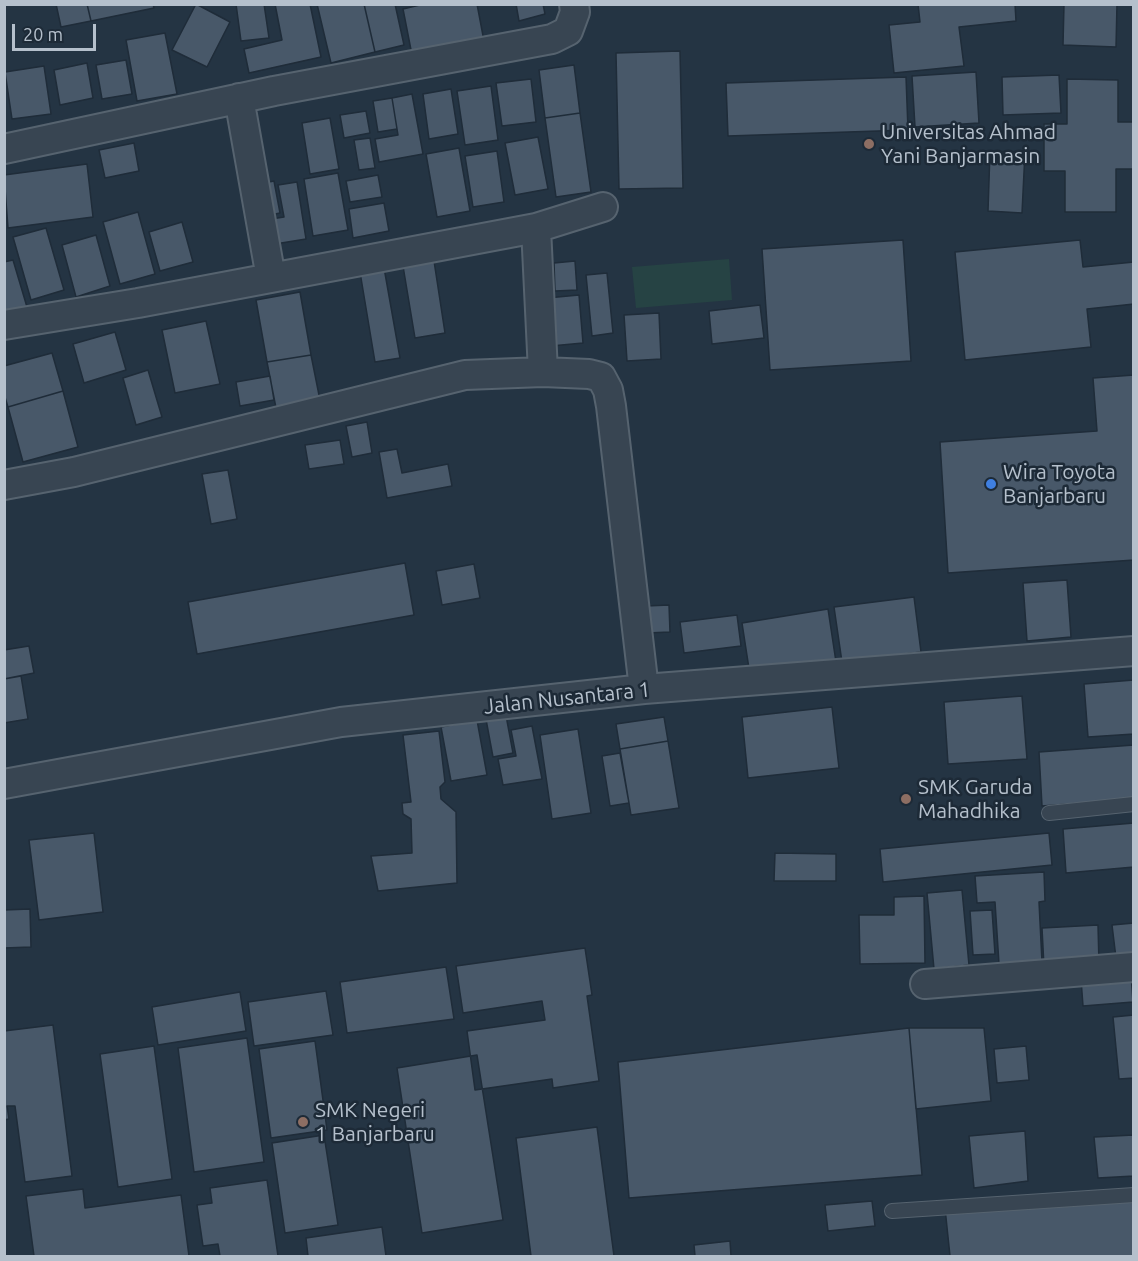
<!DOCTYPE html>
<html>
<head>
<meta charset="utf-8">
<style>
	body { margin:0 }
	#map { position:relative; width:1138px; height:1261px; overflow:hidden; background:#243443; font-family:Ubuntu,sans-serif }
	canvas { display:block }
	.frame { position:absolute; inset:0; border:6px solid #b5c0cc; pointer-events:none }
	.scale { position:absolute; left:12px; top:24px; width:84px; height:27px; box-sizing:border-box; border:3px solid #b5c0cc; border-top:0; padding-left:8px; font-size:18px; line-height:21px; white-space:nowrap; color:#b5c0cc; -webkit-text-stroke:4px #1d2a37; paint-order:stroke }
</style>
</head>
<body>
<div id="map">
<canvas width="1138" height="1261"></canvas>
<div class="frame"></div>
<div class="scale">20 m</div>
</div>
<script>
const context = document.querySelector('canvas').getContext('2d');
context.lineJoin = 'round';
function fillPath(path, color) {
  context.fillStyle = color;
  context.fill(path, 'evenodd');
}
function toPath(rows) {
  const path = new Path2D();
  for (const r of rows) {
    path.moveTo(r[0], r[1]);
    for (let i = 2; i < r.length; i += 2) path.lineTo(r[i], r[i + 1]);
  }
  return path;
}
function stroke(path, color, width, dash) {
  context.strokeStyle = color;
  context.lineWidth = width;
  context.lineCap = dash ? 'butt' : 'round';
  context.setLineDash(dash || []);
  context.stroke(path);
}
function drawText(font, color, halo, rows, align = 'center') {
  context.font = font + ' Ubuntu,sans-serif';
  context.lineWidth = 5;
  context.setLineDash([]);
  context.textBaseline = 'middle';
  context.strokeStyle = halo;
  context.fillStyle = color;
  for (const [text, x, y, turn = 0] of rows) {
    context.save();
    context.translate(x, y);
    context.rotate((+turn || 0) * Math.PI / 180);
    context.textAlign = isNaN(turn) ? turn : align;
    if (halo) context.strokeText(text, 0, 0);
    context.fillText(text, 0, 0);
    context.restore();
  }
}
fillPath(toPath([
	[729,259,732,300,636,308,632,267]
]), '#264344');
const building = toPath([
	[56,4,87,4,91,21,61,27,56,4],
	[87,4,153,4,154,8,91,21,87,4],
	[196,4,230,22,207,67,172,50,196,4],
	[236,4,264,4,269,38,241,41,236,4],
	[275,4,310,4,321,57,249,73,244,49,282,40,275,4],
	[317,4,364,4,375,52,331,63,317,4],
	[364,4,395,4,404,45,375,52,364,4],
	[424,4,477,4,484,41,412,55,403,9,424,4],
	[516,4,543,4,545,14,519,21,516,4],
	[918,4,1015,4,1016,21,959,27,964,66,894,73,889,25,920,22,918,4],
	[1064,4,1117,4,1116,47,1063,45,1064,4],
	[165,33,177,94,137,101,126,40,165,33],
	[680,51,683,188,619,189,616,53,680,51],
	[126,60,132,94,102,99,96,65,126,60],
	[87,63,93,98,60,105,54,70,87,63],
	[574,65,580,113,545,118,539,70,574,65],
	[44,66,51,114,12,119,5,72,44,66],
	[976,72,979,123,915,127,912,76,976,72],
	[1059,75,1061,113,1003,115,1002,77,1059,75],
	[906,77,908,130,728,136,726,83,906,77],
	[531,79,536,122,502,126,496,83,531,79],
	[1067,79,1118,80,1118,122,1134,122,1134,169,1116,169,1116,212,1065,212,1065,171,1044,171,1044,124,1067,124,1067,79],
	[491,86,498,140,465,145,457,91,491,86],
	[451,89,458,134,429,139,423,94,451,89],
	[412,94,423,154,379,162,375,139,398,135,392,98,412,94],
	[392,98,397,129,378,132,373,101,392,98],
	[366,111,370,133,344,138,340,115,366,111],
	[580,113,591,192,556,197,545,118,580,113],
	[330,118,339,169,310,174,302,123,330,118],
	[538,137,548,189,515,195,505,143,538,137],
	[370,138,375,168,359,170,354,140,370,138],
	[134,143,139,171,105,178,99,150,134,143],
	[459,148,470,211,437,217,426,154,459,148],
	[497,151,504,202,473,207,465,156,497,151],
	[990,151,1025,152,1022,213,988,211,990,151],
	[87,164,93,217,8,228,4,175,87,164],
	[338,173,348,230,313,236,304,179,338,173],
	[378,175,382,197,350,202,346,181,378,175],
	[274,181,280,213,265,216,259,184,274,181],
	[297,182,306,239,269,245,265,220,284,217,278,185,297,182],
	[384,203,389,231,353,238,349,209,384,203],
	[138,212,155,274,120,284,103,222,138,212],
	[182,222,193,262,160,271,149,232,182,222],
	[46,228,64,290,31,300,13,237,46,228],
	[96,235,110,286,76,297,62,245,96,235],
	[903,240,911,361,770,370,762,249,903,240],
	[1080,240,1083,267,1134,262,1134,304,1087,309,1091,347,965,360,955,252,1080,240],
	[13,260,27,307,4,314,4,262,13,260],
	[434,261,445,333,415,338,403,266,434,261],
	[575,261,577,290,555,291,554,263,575,261],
	[383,262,400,358,375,362,359,266,383,262],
	[607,273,613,333,592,336,586,275,607,273],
	[300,292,311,355,267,362,256,300,300,292],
	[579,295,583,343,551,346,547,298,579,295],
	[760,305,764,338,712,344,709,311,760,305],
	[659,313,661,359,627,361,624,315,659,313],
	[206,321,220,384,175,393,162,330,206,321],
	[115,332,126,370,84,383,73,344,115,332],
	[52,353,63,391,8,407,4,394,4,366,52,353],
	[311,355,320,400,276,408,267,362,311,355],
	[148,370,162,417,136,425,123,378,148,370],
	[1134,375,1134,560,948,573,940,442,1097,431,1093,378,1134,375],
	[270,376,274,400,240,406,236,382,270,376],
	[63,391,78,447,23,462,8,407,63,391],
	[367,422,372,453,352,457,346,426,367,422],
	[340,440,344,464,309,469,305,445,340,440],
	[397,449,402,473,448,464,452,486,387,498,379,452,397,449],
	[228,470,237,519,211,524,202,474,228,470],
	[405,563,414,615,197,654,188,602,405,563],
	[474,564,480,598,442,605,436,571,474,564],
	[1067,580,1071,637,1027,641,1023,583,1067,580],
	[914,597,921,652,842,662,834,607,914,597],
	[669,605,670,632,647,633,646,606,669,605],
	[828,609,836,662,750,675,742,623,828,609],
	[737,615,741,646,684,653,680,622,737,615],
	[29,646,34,673,4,679,4,650,29,646],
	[21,676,28,719,4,723,4,679,21,676],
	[1134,680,1134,734,1088,737,1084,684,1134,680],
	[1022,696,1027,759,948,764,944,702,1022,696],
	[832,707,839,768,748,778,742,717,832,707],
	[505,710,513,753,493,757,485,714,505,710],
	[664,717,668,741,620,749,616,724,664,717],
	[477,720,487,775,451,781,441,727,477,720],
	[532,726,542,779,503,785,498,759,516,756,511,730,532,726],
	[578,729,591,813,552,819,540,735,578,729],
	[439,731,445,782,440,787,441,799,456,812,457,883,378,891,371,856,412,853,411,819,403,814,402,803,411,802,403,735,439,731],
	[668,741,679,808,631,815,620,749,668,741],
	[1134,745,1134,799,1042,806,1039,752,1134,745],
	[620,753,629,803,610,806,602,756,620,753],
	[1134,823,1134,867,1066,873,1063,829,1134,823],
	[94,833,103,912,39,920,29,840,94,833],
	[1049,833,1052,865,883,882,880,849,1049,833],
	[775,853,836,854,836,881,774,881,775,853],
	[1044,872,1045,901,1039,902,1042,962,999,964,995,902,977,903,975,876,1044,872],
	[962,890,969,965,934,969,927,893,962,890],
	[924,896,925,963,860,964,859,915,894,915,894,897,924,896],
	[30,909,31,947,4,948,4,910,30,909],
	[992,910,995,954,973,955,970,911,992,910],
	[1134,923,1134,956,1116,958,1112,925,1134,923],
	[1098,925,1099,964,1044,967,1042,928,1098,925],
	[585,948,592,995,587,996,599,1081,553,1088,552,1079,475,1090,467,1031,545,1020,542,1001,463,1013,456,966,585,948],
	[446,967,454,1019,347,1033,340,982,446,967],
	[1131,974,1133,1002,1083,1006,1081,979,1131,974],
	[326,991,333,1035,254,1046,248,1002,326,991],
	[240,992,246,1031,158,1045,152,1007,240,992],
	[1134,1015,1134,1078,1119,1079,1113,1017,1134,1015],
	[53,1025,72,1176,25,1182,15,1106,7,1106,9,1119,4,1120,4,1031,53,1025],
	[909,1028,922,1175,629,1198,618,1062,909,1028],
	[909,1028,984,1028,991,1101,916,1109,909,1028],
	[247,1038,264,1162,194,1172,178,1048,247,1038],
	[315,1041,327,1130,271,1138,259,1049,315,1041],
	[154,1046,172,1179,118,1187,100,1054,154,1046],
	[1026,1046,1029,1080,997,1083,994,1049,1026,1046],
	[477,1055,503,1220,422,1233,397,1068,477,1055],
	[597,1127,614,1256,531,1256,516,1138,597,1127],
	[1025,1131,1028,1181,974,1188,969,1136,1025,1131],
	[324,1135,338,1225,285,1233,272,1143,324,1135],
	[1134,1135,1134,1176,1098,1178,1094,1137,1134,1135],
	[267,1180,278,1256,220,1256,218,1244,203,1246,197,1205,212,1203,210,1188,267,1180],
	[83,1189,85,1208,181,1195,189,1256,34,1256,26,1196,83,1189],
	[1134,1195,1134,1256,950,1256,945,1208,1134,1195],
	[872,1201,875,1226,828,1231,825,1205,872,1201],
	[382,1227,386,1256,308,1256,306,1238,382,1227],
	[730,1241,731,1256,695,1256,694,1245,730,1241]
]);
fillPath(building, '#485869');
stroke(building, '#1f2c39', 1.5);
const lane = toPath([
	[1049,813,1134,804],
	[892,1211,1134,1195]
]);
const street = toPath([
	[239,98,271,278],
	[4,149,274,91,552,39,568,31,575,12,574,4],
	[536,228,543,372],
	[4,325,138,303,536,228,603,207],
	[4,485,74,472,465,375,543,372,589,374,601,377,608,390,611,406,644,689],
	[4,784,341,722,644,689,1134,651],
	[925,984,1134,967]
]);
stroke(lane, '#56636f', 16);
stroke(street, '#56636f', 32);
stroke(lane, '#384552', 14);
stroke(street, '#384552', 28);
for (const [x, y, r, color] of [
	[869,144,6,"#8d6e63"],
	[991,484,6,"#3f7fe0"],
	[906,799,6,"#8d6e63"],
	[303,1122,6,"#8d6e63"]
]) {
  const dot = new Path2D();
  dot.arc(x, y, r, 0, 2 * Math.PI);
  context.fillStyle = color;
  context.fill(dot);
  stroke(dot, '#1d2a37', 2);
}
drawText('21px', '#b5c0cc', '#1d2a37', [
	["Universitas Ahmad",881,132],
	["Yani Banjarmasin",881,156],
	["Wira Toyota",1003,472],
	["Banjarbaru",1003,496],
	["SMK Garuda",918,787],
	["Mahadhika",918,811],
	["SMK Negeri",315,1110],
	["1 Banjarbaru",315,1134]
], 'left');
drawText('21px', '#b5c0cc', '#1d2a37', [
	["Jalan Nusantara 1",567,698,-6]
]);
</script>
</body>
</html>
